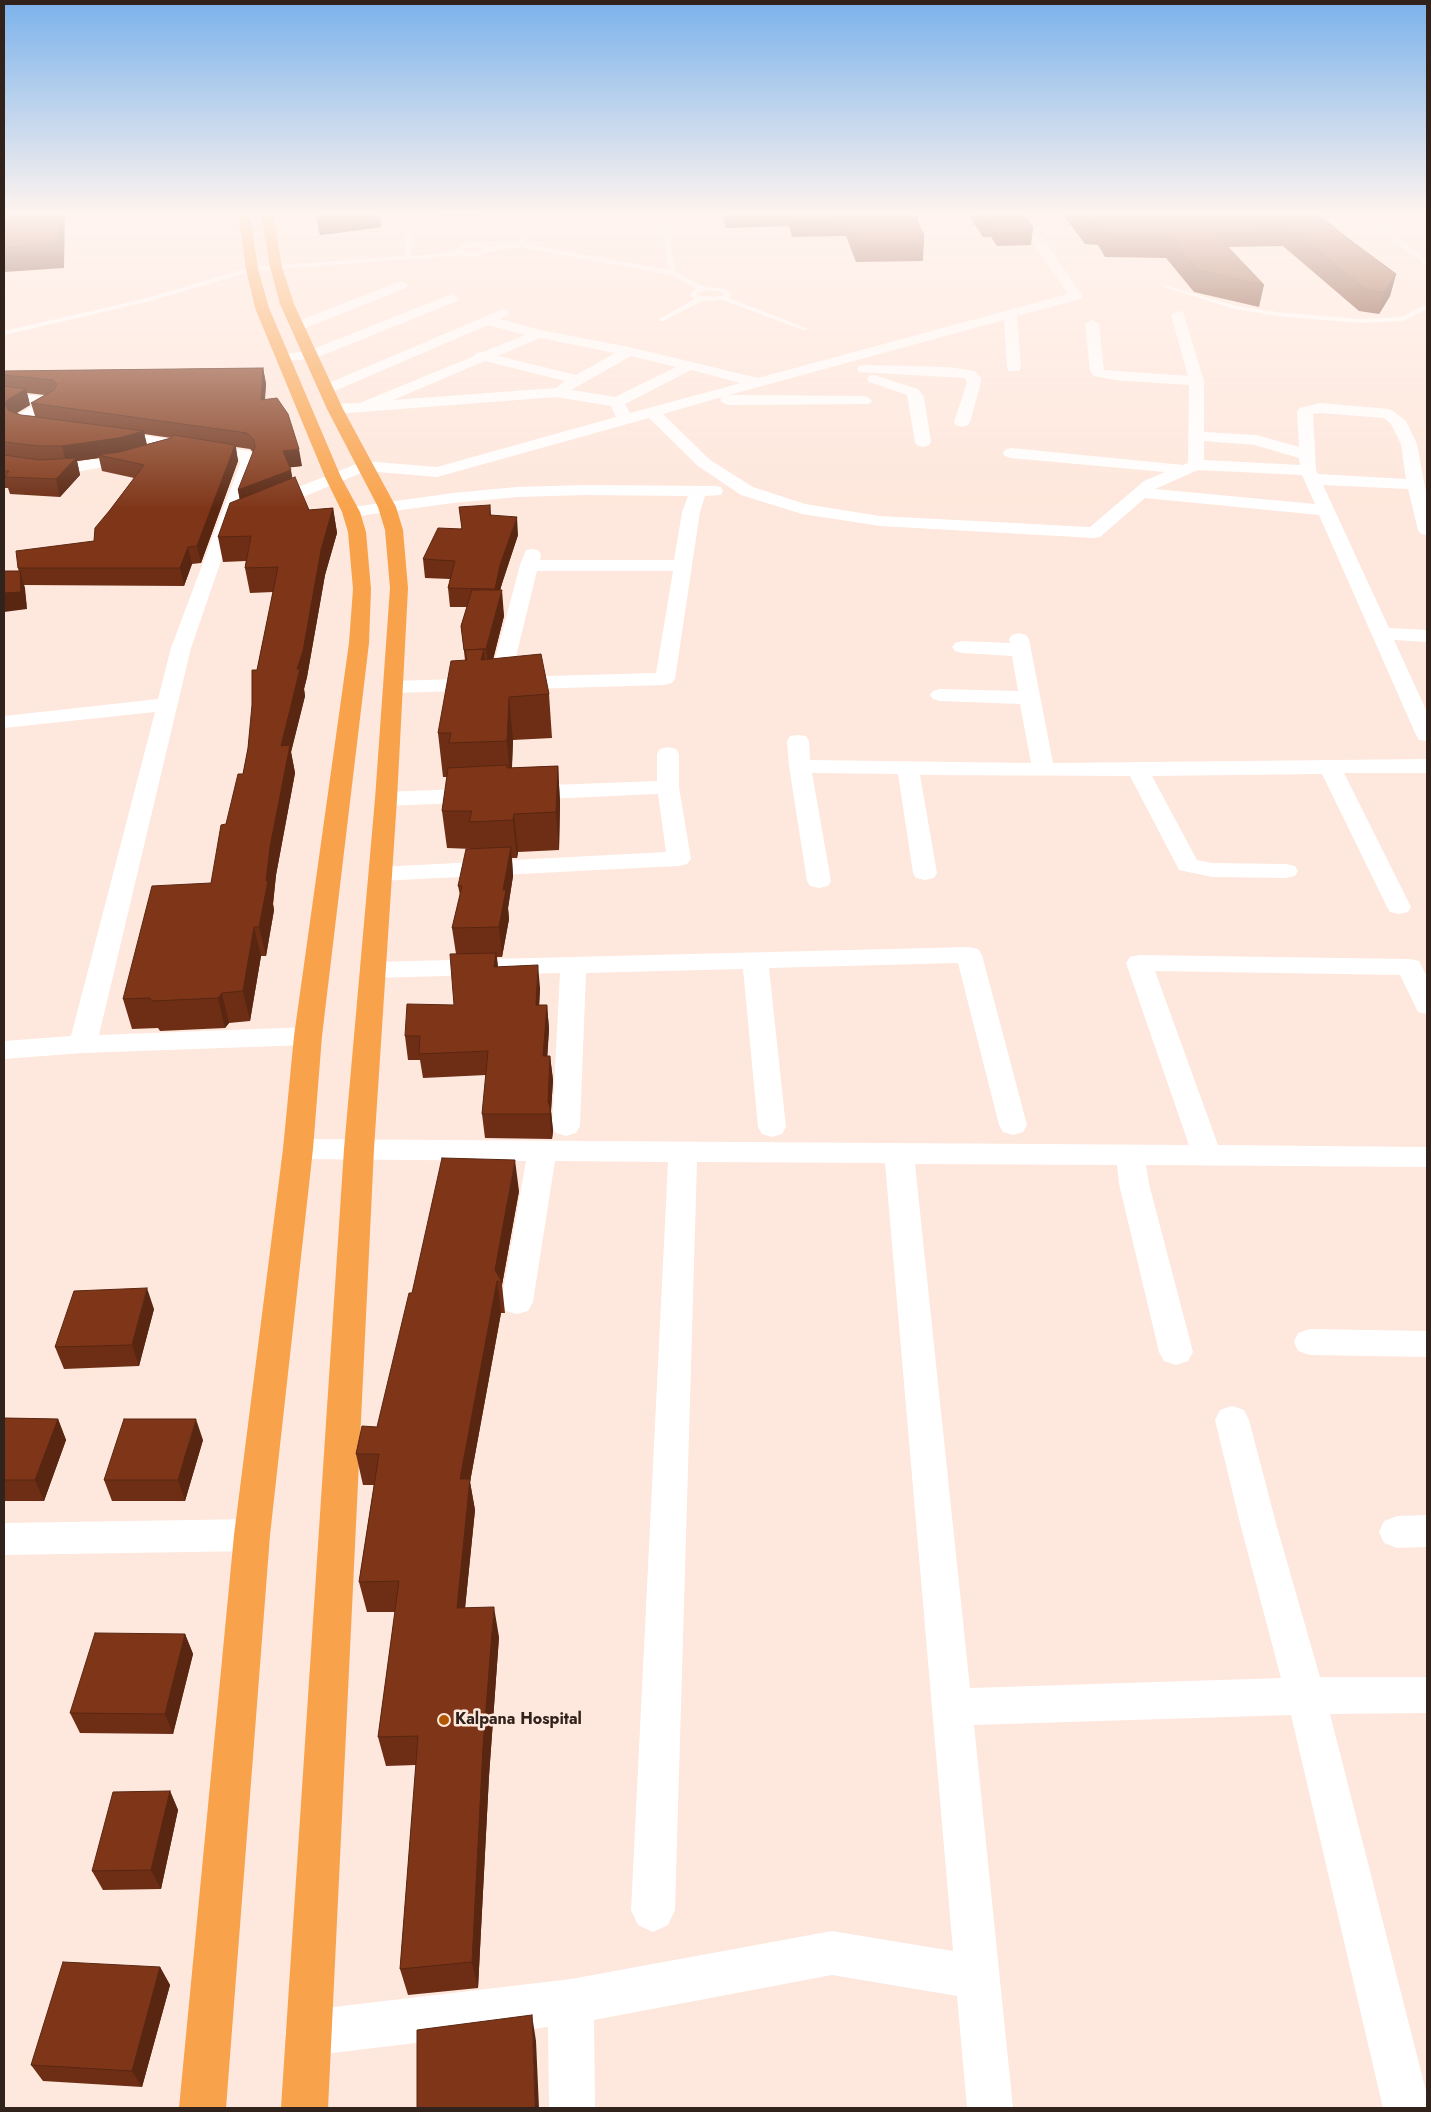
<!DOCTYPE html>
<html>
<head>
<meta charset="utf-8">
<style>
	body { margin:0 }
	#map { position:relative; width:1431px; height:2112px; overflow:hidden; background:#fee7dc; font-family:Jost,sans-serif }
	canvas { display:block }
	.frame { position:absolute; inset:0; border:5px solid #31231c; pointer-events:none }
</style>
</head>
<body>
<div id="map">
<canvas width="1431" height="2112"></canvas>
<div class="frame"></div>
</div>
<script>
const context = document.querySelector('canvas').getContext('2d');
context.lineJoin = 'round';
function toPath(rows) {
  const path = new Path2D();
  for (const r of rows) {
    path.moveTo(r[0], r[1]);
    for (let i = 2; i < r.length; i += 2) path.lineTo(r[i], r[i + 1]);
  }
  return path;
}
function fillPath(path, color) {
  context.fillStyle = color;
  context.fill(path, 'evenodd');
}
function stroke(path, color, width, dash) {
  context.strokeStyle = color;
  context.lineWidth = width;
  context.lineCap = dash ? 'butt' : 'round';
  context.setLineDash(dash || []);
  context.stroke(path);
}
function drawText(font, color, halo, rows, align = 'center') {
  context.font = font + ' Jost,sans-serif';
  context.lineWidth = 5;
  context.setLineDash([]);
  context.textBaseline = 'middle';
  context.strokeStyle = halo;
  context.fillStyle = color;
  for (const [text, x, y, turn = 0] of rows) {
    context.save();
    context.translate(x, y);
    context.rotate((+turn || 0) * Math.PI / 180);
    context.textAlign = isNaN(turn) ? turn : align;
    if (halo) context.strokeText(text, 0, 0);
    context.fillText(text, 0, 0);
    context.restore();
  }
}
fillPath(toPath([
	[532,213,538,213,525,244,669,270,664,243,663,213,669,213,670,243,676,272,704,287,726,289,732,295,729,298,808,329,803,330,723,300,702,301,663,321,659,321,659,319,695,299,690,296,692,291,697,289,671,275,521,247,492,251,474,257,462,255,253,271,147,302,4,335,4,331,143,299,252,267,405,256,406,221,409,219,412,221,411,256,455,252,455,250,463,244,479,243,491,247,519,243,532,213],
	[479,247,486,249,474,253,461,250,465,248,479,247],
	[708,290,722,292,725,295,713,297,697,295,697,293,708,290],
	[1359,213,1366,213,1427,261,1427,266,1359,213],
	[1164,285,1237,306,1277,312,1360,319,1402,317,1427,304,1427,309,1403,321,1360,323,1277,316,1234,309,1164,287,1164,285]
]), '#fff');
fillPath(toPath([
	[1013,213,1025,213,1083,296,1081,299,1017,316,1021,368,1019,371,1009,371,1007,368,1004,320,729,395,864,396,869,398,872,401,869,404,728,405,723,403,720,400,722,397,663,414,710,460,753,487,805,504,880,516,1090,527,1144,481,1165,472,1011,458,1005,456,1003,453,1005,450,1011,448,1183,465,1188,463,1189,385,1114,380,1094,376,1090,371,1085,324,1092,320,1099,324,1104,370,1188,376,1171,315,1178,311,1183,312,1204,381,1204,432,1256,435,1299,447,1297,411,1300,408,1320,403,1388,409,1393,411,1406,421,1417,444,1427,498,1427,535,1421,534,1418,530,1408,489,1323,485,1389,628,1427,630,1427,642,1394,640,1427,712,1427,741,1419,740,1416,735,1319,515,1145,498,1100,537,1094,538,880,526,802,514,741,495,698,466,649,418,437,477,366,471,233,526,191,648,99,1035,308,1027,318,1030,322,1036,318,1042,308,1045,83,1053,4,1059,4,1041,71,1036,155,712,4,728,4,716,158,699,171,648,240,464,239,458,108,440,102,438,100,435,102,432,108,430,250,451,256,458,256,464,238,511,364,461,437,467,616,417,611,406,556,397,335,414,330,412,327,409,330,406,335,404,360,403,474,356,476,353,483,352,525,335,488,325,332,392,327,394,322,392,319,389,322,386,503,309,510,313,500,319,540,330,629,347,758,378,1068,294,1013,213],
	[540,338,615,353,576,375,498,356,540,338],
	[631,356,676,367,615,397,571,390,631,356],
	[485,361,565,381,556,388,393,400,485,361],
	[691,370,741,383,630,413,625,404,691,370],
	[1320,413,1384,418,1391,424,1401,444,1406,479,1318,474,1316,470,1313,414,1320,413],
	[1204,441,1255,445,1299,458,1300,465,1204,460,1204,441],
	[1198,470,1302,475,1315,504,1155,489,1198,470],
	[401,281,408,285,406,288,303,329,293,329,291,326,293,323,401,281],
	[452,294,459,298,457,301,316,358,282,362,277,361,275,358,277,355,282,354,308,351,452,294],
	[864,365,949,367,975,371,981,378,981,382,970,422,968,425,962,427,956,425,954,422,967,382,965,378,859,372,857,369,859,366,864,365],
	[874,375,918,389,924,397,931,442,929,445,923,447,917,445,915,442,907,395,869,382,867,379,869,376,874,375],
	[4,392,57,398,60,401,57,404,30,420,52,424,54,427,52,430,46,432,14,425,11,420,13,417,36,404,4,400,4,392],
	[137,452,143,454,145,457,143,460,58,475,43,475,4,469,4,459,43,465,58,465,137,452],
	[585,485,715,486,721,487,723,491,721,495,705,496,700,512,675,679,672,683,665,685,392,693,385,691,382,687,385,683,392,681,490,678,520,565,526,550,532,549,538,550,541,554,540,560,674,560,682,512,688,496,585,495,517,497,453,503,351,517,345,516,342,512,345,508,453,493,517,487,585,485],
	[537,571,673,571,656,673,511,677,537,571],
	[1019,633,1026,635,1029,639,1053,763,1427,759,1427,773,1344,773,1411,907,1408,912,1399,914,1390,912,1387,907,1322,774,1152,776,1197,860,1212,863,1286,864,1295,866,1298,871,1295,876,1286,878,1212,877,1179,870,1130,776,920,775,937,873,934,878,925,880,916,878,913,873,898,774,812,773,831,881,828,886,819,888,810,886,807,881,789,766,787,741,790,736,798,735,806,736,809,741,810,760,1031,763,1020,704,940,701,933,699,930,695,933,691,940,689,1018,691,1012,656,962,653,955,651,952,647,955,643,962,641,1010,643,1009,639,1012,635,1019,633],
	[668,747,676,749,679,754,679,787,691,859,687,864,679,866,380,881,371,879,368,874,371,869,380,867,666,852,658,794,523,800,515,798,512,793,515,788,523,786,657,781,657,754,660,749,668,747],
	[482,788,490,790,493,795,490,800,482,802,386,806,378,804,375,799,378,794,386,792,482,788],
	[969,947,978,949,982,955,1027,1125,1023,1132,1013,1135,1003,1132,999,1125,958,963,769,968,786,1127,782,1134,772,1137,762,1134,758,1127,743,969,586,973,580,1126,576,1133,566,1136,556,1133,552,1126,560,973,372,978,363,976,359,970,363,964,372,962,969,947],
	[1139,955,1410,959,1419,961,1427,977,1427,1014,1418,1012,1400,975,1155,971,1218,1145,1427,1147,1427,1167,1146,1165,1149,1184,1193,1352,1188,1361,1176,1365,1164,1361,1159,1352,1119,1184,1117,1165,915,1164,970,1688,1281,1678,1241,1527,1215,1420,1220,1410,1232,1406,1244,1410,1249,1420,1277,1527,1320,1677,1427,1677,1427,1713,1330,1714,1427,2095,1427,2108,1383,2108,1291,1715,974,1725,1013,2108,967,2108,957,1996,832,1975,594,2020,595,2108,549,2108,548,2027,308,2056,292,2049,285,2033,292,2017,308,2010,571,1979,832,1931,953,1951,885,1163,697,1162,675,1910,668,1925,653,1932,638,1925,631,1910,668,1162,555,1161,533,1302,528,1311,517,1314,506,1311,501,1302,526,1161,298,1159,288,1156,283,1149,288,1142,298,1139,1189,1145,1126,963,1130,957,1139,955],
	[1310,1329,1427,1331,1427,1357,1310,1355,1298,1351,1294,1342,1298,1333,1310,1329],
	[1427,1515,1427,1547,1397,1548,1384,1543,1379,1532,1384,1521,1397,1516,1427,1515],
	[252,1519,265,1524,270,1535,265,1546,252,1551,4,1555,4,1523,252,1519]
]), '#fff');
fillPath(toPath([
	[236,213,248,213,251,220,258,269,269,308,341,477,360,512,366,532,371,589,369,643,322,1036,313,1149,270,1535,226,2108,179,2108,234,1535,283,1149,294,1036,349,643,353,589,348,532,342,512,325,477,255,308,246,269,239,220,236,213],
	[261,213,273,213,282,267,294,304,343,409,396,507,403,530,408,588,397,799,374,1149,328,2108,281,2108,344,1149,375,799,390,588,385,530,378,507,327,409,280,304,270,267,261,213]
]), '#f8a24b');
fillPath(toPath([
	[315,213,380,213,381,227,320,235],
	[421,213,485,213,486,217,437,216],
	[721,213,918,213,918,222,924,235,923,261,856,262,846,236,792,237,789,226,726,228],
	[967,213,1023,213,1033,228,1031,245,997,246,991,237,983,237],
	[1062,213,1316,213,1350,240,1396,274,1390,296,1379,314,1359,311,1283,246,1227,247,1264,285,1259,307,1194,292,1166,258,1105,257,1098,245,1085,244],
	[263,368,266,384,265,400,302,466,290,467,292,478,309,510,333,508,337,533,325,575,307,677,304,689,305,696,291,752,295,773,276,875,273,904,274,910,266,956,261,956,250,1021,229,1023,225,1028,160,1031,158,1028,132,1029,123,999,211,883,226,824,243,774,248,748,257,670,273,592,250,593,245,568,246,561,223,562,218,537,240,499,238,490,253,452,250,449,236,447,238,461,201,563,192,564,184,586,24,585,27,609,18,568,94,541,110,510,134,478,102,471,99,458,77,461,80,475,60,497,10,494,8,488,4,488,4,371],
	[27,393,45,395,31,403,35,416,21,415,17,413,30,405],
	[144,434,171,438,147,444],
	[490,505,491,515,518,535,500,590,504,616,493,659,549,694,552,738,513,740,512,768,558,766,560,803,559,850,518,852,517,858,512,858,513,876,508,908,509,919,502,957,497,957,498,967,540,988,539,1005,547,1005,549,1029,547,1056,550,1056,553,1080,551,1111,553,1131,552,1139,485,1138,482,1114,486,1075,423,1078,420,1060,408,1060,405,1036,454,1005,456,954,452,928,460,895,458,886,472,849,447,848,442,811,447,777,443,777,438,733,465,660,461,626,467,607,450,607,448,588,450,579,425,578,423,559],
	[519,1191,502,1285,505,1313,501,1313,470,1482,475,1510,465,1608,499,1637,489,1776,478,1988,408,1995,400,1969,416,1765,386,1766,378,1737,395,1612,367,1612,359,1582,374,1485,363,1485,356,1454,377,1427,412,1293],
	[154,1309,139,1366,64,1369,55,1347],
	[4,1418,58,1419,66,1440,44,1501,4,1501],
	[203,1440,185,1501,112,1501,104,1480],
	[185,1634,193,1654,173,1734,80,1733,70,1713],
	[170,1791,178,1810,161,1889,103,1890,92,1871],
	[160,1967,170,1985,142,2087,43,2081,31,2065]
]), '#6d2e15');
fillPath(toPath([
	[59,213,65,213,64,268,4,272,4,247],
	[346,213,380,213,381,227,320,235,318,217],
	[1396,274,1390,296,1379,314,1384,292],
	[263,368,266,384,263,416,261,400],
	[26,389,30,405,11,416,5,405,7,400],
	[144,431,147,448,98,455,99,458,77,461,80,475,60,497,56,479,66,463,62,446],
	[235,445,238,461,201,563,197,546],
	[299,449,302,466,286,468,283,451],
	[291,470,294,487,241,508,238,490],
	[333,508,337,533,325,575,307,677,304,689,305,696,291,752,295,773,276,875,273,904,274,910,266,956,259,927,266,881,281,746,321,550],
	[517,517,518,535,502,583,496,608,495,589,500,565],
	[188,547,192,564,184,586,180,568],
	[20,571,25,588,27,609,4,612,4,593],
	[502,590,504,616,489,676,486,649],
	[484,649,488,692,481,660],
	[509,697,513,740,511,785,507,741],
	[558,766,560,803,559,850,556,812],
	[514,814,518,852,517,858,513,820],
	[511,847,513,876,508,908,509,919,502,957,499,927,503,890],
	[254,927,261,956,250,1021,243,991],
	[496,953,499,976,494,967],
	[538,965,540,988,538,1029,536,1005],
	[222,993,229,1023,225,1028,218,998],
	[547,1005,549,1029,546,1080,543,1056],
	[550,1056,553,1080,551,1111,553,1131,552,1139,548,1102],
	[515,1160,519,1191,502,1285,502,1282,497,1281,501,1313,470,1482,475,1510,462,1638,457,1608,460,1479,495,1270],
	[147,1288,154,1309,139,1366,132,1345],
	[58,1419,66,1440,44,1501,35,1480],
	[196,1419,203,1440,185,1501,178,1480],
	[494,1607,499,1637,489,1776,478,1988,472,1962,483,1747],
	[185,1634,193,1654,173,1734,165,1714],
	[170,1791,178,1810,161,1889,151,1870],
	[160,1967,170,1985,142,2087,132,2071],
	[532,2015,536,2041,539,2108,535,2108]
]), '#592611');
const building = toPath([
	[4,213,59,213,58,243,4,247,4,213],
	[317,213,346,213,318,217,317,213],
	[790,213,913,213,924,235,920,235,924,244,857,245,847,219,793,220,790,213],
	[980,213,1023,213,1033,228,999,229,993,220,985,220,980,213],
	[1080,213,1316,213,1350,240,1396,274,1384,292,1365,289,1287,225,1208,226,1264,285,1198,270,1170,237,1108,236,1101,224,1088,224,1080,213],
	[263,368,261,400,277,398,288,414,299,449,283,451,291,470,238,490,255,447,254,440,247,433,31,403,54,390,57,384,53,380,4,375,4,371,263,368],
	[4,386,26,389,7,400,5,405,9,411,21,415,144,431,118,438,62,446,39,446,4,442,4,386],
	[174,435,235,445,197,546,188,547,180,568,18,568,16,551,94,541,95,528,110,510,144,465,98,455,120,452,171,438,174,435],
	[4,455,39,460,76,458,56,479,5,477,9,471,4,471,4,455],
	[295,477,309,510,333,508,321,550,303,651,297,669,300,669,281,746,290,745,270,847,266,881,268,881,259,927,254,927,243,991,222,993,218,998,152,1001,150,998,123,999,152,886,211,883,221,825,226,824,238,774,243,774,248,748,252,705,252,670,257,670,278,567,245,568,251,536,218,537,230,503,295,477],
	[490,505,490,515,517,517,500,565,495,589,448,588,455,561,423,559,438,528,462,529,459,507,490,505],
	[4,571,20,571,21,592,4,593,4,571],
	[472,590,502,590,486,649,464,650,461,626,472,590],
	[484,649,481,660,541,654,549,694,509,697,507,741,449,743,451,733,438,733,451,661,467,660,465,650,484,649],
	[507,765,507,768,558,766,556,812,514,814,513,820,469,822,472,811,442,811,448,768,507,765],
	[511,847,503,890,506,890,499,927,452,928,462,886,458,886,466,849,511,847],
	[496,953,494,967,538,965,536,1005,547,1005,543,1056,550,1056,548,1102,550,1107,550,1114,482,1114,488,1051,419,1054,420,1036,405,1036,407,1004,454,1005,450,954,496,953],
	[442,1158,515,1160,495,1270,502,1282,497,1281,460,1479,470,1479,457,1608,494,1607,483,1747,472,1962,400,1969,418,1736,378,1737,399,1581,359,1582,379,1454,356,1454,362,1426,377,1427,409,1293,412,1293,442,1158],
	[147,1288,132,1345,55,1347,74,1291,147,1288],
	[4,1418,58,1419,35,1480,4,1480,4,1418],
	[124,1419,196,1419,178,1480,104,1480,124,1419],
	[95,1633,185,1634,165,1714,70,1713,95,1633],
	[170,1791,151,1870,92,1871,113,1792,170,1791],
	[63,1962,160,1967,132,2071,31,2065,63,1962],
	[532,2015,535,2108,417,2108,417,2030,532,2015]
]);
fillPath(building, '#7f3618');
stroke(building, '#592611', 1);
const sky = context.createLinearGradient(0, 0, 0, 509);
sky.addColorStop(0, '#7bb2eb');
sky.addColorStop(0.42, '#fff4ef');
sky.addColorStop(1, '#fff4ef00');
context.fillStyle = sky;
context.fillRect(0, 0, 1431, 509);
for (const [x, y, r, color] of [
	[444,1720,6,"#b35600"]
]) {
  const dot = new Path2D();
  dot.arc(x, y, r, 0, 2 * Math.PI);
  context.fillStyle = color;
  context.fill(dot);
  stroke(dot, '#fee7dc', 2);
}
drawText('bold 16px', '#31231c', '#fee7dc', [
	["Kalpana Hospital",455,1720]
], 'left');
</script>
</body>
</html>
